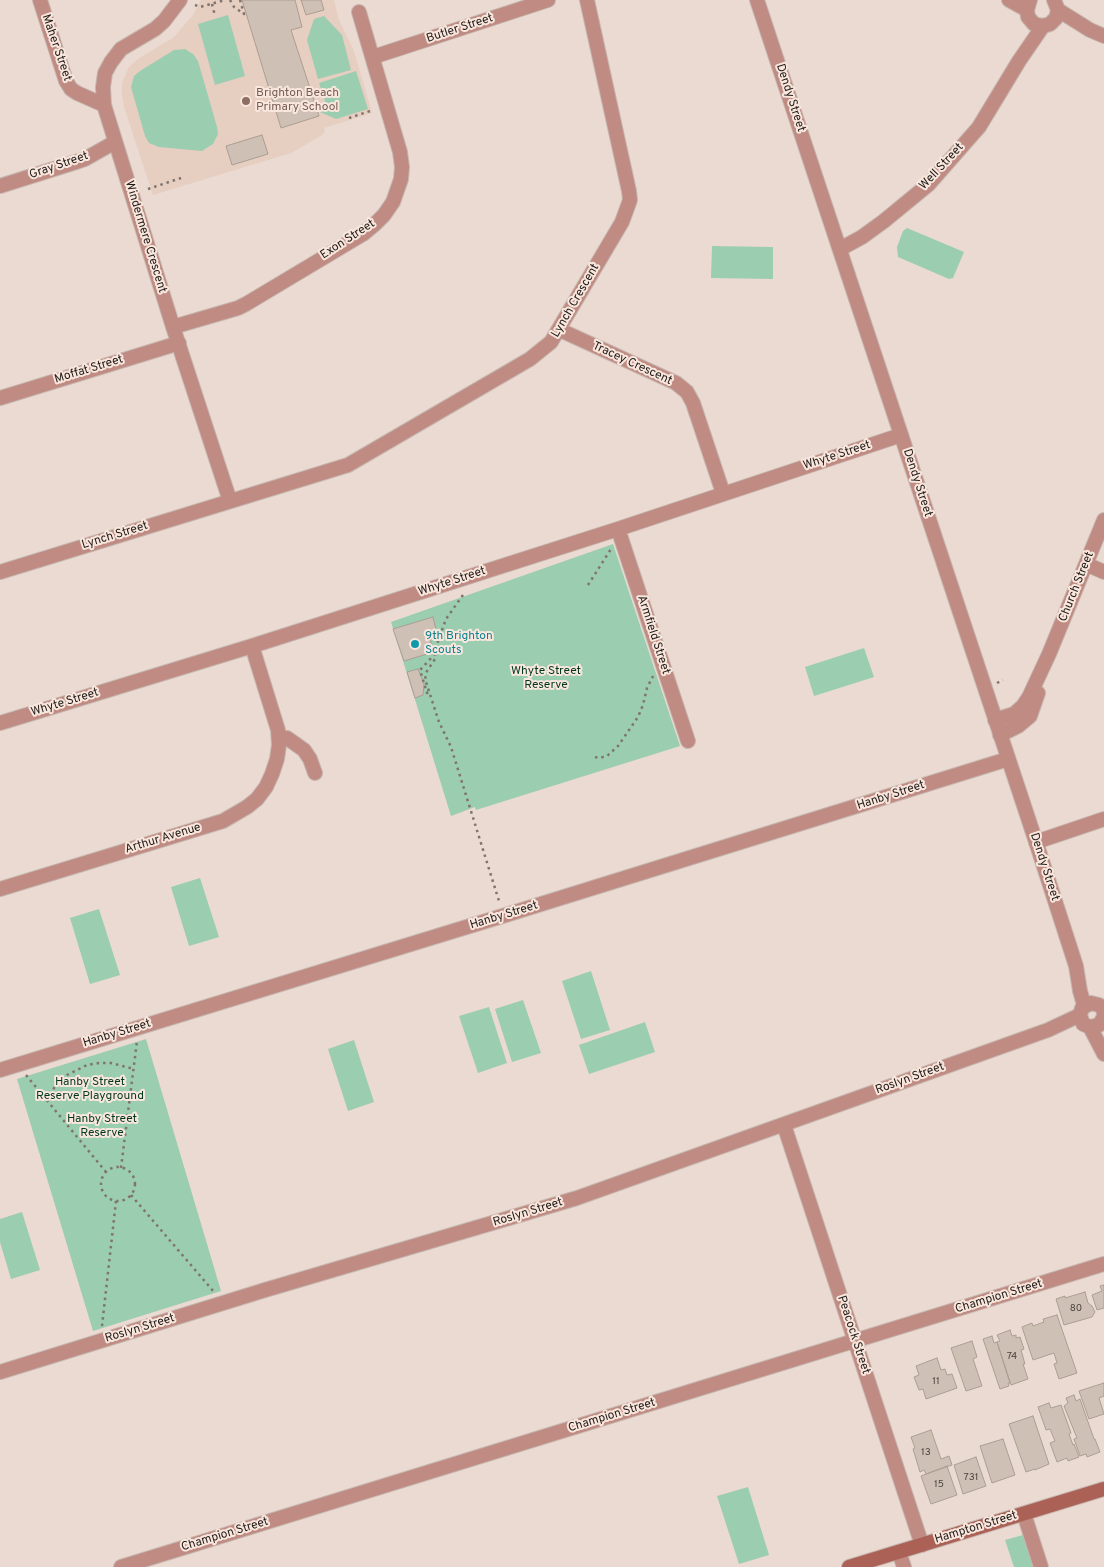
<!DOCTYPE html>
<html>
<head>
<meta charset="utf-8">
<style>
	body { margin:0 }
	canvas { display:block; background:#ebdad1 }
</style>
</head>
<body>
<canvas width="1104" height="1567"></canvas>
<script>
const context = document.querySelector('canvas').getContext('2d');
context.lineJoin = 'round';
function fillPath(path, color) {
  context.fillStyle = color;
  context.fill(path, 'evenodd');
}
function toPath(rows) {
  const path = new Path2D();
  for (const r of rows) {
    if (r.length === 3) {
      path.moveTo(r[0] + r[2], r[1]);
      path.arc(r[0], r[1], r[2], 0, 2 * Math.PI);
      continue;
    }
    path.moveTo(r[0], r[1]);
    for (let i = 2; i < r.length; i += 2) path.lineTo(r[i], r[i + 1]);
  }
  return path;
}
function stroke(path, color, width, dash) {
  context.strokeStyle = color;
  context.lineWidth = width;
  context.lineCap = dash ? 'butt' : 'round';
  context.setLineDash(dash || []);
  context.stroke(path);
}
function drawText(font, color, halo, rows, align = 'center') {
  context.font = font + ' Overpass,sans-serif';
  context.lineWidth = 4;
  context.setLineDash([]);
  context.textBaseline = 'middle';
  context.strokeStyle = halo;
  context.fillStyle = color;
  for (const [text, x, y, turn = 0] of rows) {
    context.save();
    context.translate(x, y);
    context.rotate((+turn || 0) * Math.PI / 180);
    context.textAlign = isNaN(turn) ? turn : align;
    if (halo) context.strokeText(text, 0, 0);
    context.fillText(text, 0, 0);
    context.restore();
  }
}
fillPath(toPath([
	[201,0,334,0,339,20,354,51,372,113,324,128,325,131,322,135,291,153,153,195,124,107,122,95,122,83,129,67,138,59,174,37,193,15]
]), '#e6cec1');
fillPath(toPath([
	[228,15,245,76,215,85,198,24],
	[324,16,342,35,351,70,318,79,307,40,314,19],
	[185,49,193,54,198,61,217,127,218,134,213,144,202,151,159,147,149,143,145,136,131,87,134,76,140,71,174,50],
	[356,71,368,109,336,119,320,112,325,101,319,83],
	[907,228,964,252,953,278,949,279,898,257,897,247,903,231],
	[712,246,773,247,773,279,711,278],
	[613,544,680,746,476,810,475,807,451,816,391,622],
	[864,648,874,677,814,696,805,667],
	[200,878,219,937,189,946,171,887],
	[99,909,120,975,90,984,70,918],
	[591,971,610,1030,581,1039,562,981],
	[523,1000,541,1053,512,1062,495,1009],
	[489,1007,507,1063,478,1073,459,1016],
	[645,1022,655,1052,589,1074,579,1045],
	[146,1039,221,1291,93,1331,17,1079],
	[354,1040,374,1102,348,1111,328,1049],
	[22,1212,40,1270,11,1279,0,1242,0,1219],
	[748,1487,769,1555,739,1564,717,1496],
	[1023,1535,1034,1567,1014,1567,1005,1540]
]), '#9bcdb0');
const building = toPath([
	[242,0,295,0,302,27,291,30,319,116,281,128,242,0],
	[301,0,321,0,324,10,306,15,301,0],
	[262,135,268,154,232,165,226,146,262,135],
	[433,617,437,634,429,636,434,652,404,661,393,629,433,617],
	[418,669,424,684,423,695,415,698,407,672,418,669],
	[1104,1285,1104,1308,1097,1310,1092,1295,1102,1291,1100,1286,1104,1285],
	[1085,1292,1088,1303,1092,1306,1095,1312,1092,1317,1064,1325,1056,1299,1065,1296,1065,1298,1085,1292],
	[1057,1315,1077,1373,1059,1379,1054,1364,1057,1363,1054,1353,1033,1360,1022,1327,1032,1323,1033,1326,1044,1322,1043,1319,1057,1315],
	[1010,1330,1012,1336,1016,1335,1016,1338,1020,1337,1024,1349,1021,1350,1025,1364,1023,1364,1028,1379,1011,1385,997,1342,1000,1341,997,1335,1010,1330],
	[992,1336,994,1343,997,1342,1010,1383,1008,1383,1009,1386,1000,1389,983,1339,992,1336],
	[972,1341,977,1357,973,1359,982,1386,966,1391,951,1348,972,1341],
	[937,1358,941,1370,945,1369,947,1375,952,1374,957,1388,926,1399,923,1389,919,1390,914,1377,919,1375,916,1366,937,1358],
	[1104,1383,1104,1396,1099,1398,1104,1414,1089,1419,1079,1391,1104,1383],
	[1074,1395,1076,1401,1080,1399,1094,1439,1095,1439,1100,1452,1087,1457,1086,1454,1080,1456,1074,1439,1077,1438,1064,1406,1068,1403,1066,1398,1074,1395],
	[1049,1403,1051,1408,1061,1405,1071,1433,1069,1434,1073,1445,1074,1444,1079,1457,1068,1461,1067,1458,1057,1462,1050,1443,1055,1441,1050,1429,1046,1430,1038,1407,1049,1403],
	[1033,1416,1049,1464,1035,1470,1035,1469,1026,1472,1009,1424,1033,1416],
	[931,1430,941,1459,949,1456,952,1465,926,1474,924,1470,920,1472,913,1449,915,1448,911,1437,931,1430],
	[1003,1439,1015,1475,992,1483,980,1446,1003,1439],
	[976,1457,986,1486,963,1494,954,1465,976,1457],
	[947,1466,957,1495,931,1504,921,1476,947,1466]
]);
fillPath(building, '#cec0b4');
stroke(building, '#ab9e92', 1);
const minor = toPath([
	[40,0,66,81,71,89,77,93,104,105],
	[180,0,164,21,155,29,121,49,111,62,105,73,103,87,104,105,173,327,230,501],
	[373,57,548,0],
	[0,186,76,162,85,159,115,142],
	[173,327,238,308,246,304,363,234,375,224,384,215,393,202,401,179,402,167,400,152,359,12],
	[560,330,676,383,687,392,693,403,723,493],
	[0,398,179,343],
	[618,529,688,741],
	[1086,564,1104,572],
	[0,572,348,465,530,359,551,342,622,222,630,200,629,191,587,0],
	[995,720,1014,714,1023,706,1029,697,1049,654,1104,520],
	[0,723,252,646,618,529,901,435],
	[1000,735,1018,726,1030,716,1038,693],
	[279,737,287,738,304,750,310,759,315,773],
	[1036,842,1104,819],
	[0,889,223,821,247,807,257,799,266,787,272,774,277,759,279,745,278,730,252,646],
	[0,1070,509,914,1008,759],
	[784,1125,922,1545],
	[0,1372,265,1290,577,1198,1048,1030,1080,1015],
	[1024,1514,1041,1567],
	[899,1552,904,1567],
	[121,1567,1104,1264]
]);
const tertiary = toPath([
	[757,0,1036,842,1076,966,1080,991,1084,1005],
	[1009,0,1027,10],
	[1030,0,1027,10,1028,17,1034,24,1043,26,1050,24,1056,18,1058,10,1054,0],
	[1058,10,1090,30,1104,36],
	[840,249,862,237,884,221,929,184,979,127,1019,61,1043,26],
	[1104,1013,1102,1007,1099,1005,1091,1003,1082,1008,1080,1015,1083,1024,1090,1027,1099,1025,1104,1017],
	[1090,1027,1104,1054]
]);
const secondary = toPath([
	[849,1567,1104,1489]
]);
stroke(minor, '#c6b7b0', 16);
stroke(tertiary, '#c6b7b0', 16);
stroke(secondary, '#c6b7b0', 16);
stroke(toPath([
	[230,0,234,7,244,14,240,0],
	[212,4,215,16],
	[195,5,200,7,225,0],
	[349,118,373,110],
	[148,189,181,178],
	[588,585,611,549],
	[463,595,446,619,436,647,435,659,427,671,425,679,439,722,451,747,499,901],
	[997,683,1003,680],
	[428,692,427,693,420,670,434,655],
	[595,757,599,758,607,756,618,746,638,717,643,705,647,688,653,676],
	[26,1075,106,1172],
	[46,1100,56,1085,67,1075,87,1065,99,1063,111,1063,134,1069],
	[118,1184,17],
	[121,1168,137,1041],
	[131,1195,214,1292],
	[102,1326,116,1201]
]), '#7f746e', 2.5, [2.5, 4]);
stroke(minor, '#bf8b82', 14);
stroke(tertiary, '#bf8b82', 14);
stroke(secondary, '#ab6156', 14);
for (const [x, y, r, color] of [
	[246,101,5,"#8d6e63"],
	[415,644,5,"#0f9aa8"]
]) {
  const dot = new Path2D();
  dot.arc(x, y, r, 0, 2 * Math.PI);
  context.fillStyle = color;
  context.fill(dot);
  stroke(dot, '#f9e7de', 2);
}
drawText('10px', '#4c443e', null, [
	["80",1076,1309],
	["74",1012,1357],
	["11",936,1382],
	["13",926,1453],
	["731",971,1478],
	["15",939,1485]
]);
drawText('12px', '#201a17', '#f9e7de', [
	["Butler Street",460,29,-18],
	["Maher Street",56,48,71],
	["Dendy Street",790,98,72],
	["Gray Street",59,166,-19],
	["Well Street",942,167,-47],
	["Windermere Crescent",145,237,73],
	["Exon Street",348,240,-33],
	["Lynch Crescent",576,301,-60],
	["Tracey Crescent",632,364,25],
	["Moffat Street",89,370,-17],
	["Whyte Street",837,456,-18],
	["Dendy Street",917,483,72],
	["Lynch Street",115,536,-17],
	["Whyte Street",452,582,-18],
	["Church Street",1077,587,-68],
	["Armfield Street",653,635,72],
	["Whyte Street",65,703,-17],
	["Hanby Street",891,796,-18],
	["Arthur Avenue",163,839,-17],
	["Dendy Street",1044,867,72],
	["Hanby Street",504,916,-17],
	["Hanby Street",117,1034,-17],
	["Roslyn Street",910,1079,-20],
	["Roslyn Street",528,1213,-17],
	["Champion Street",999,1297,-17],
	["Roslyn Street",140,1329,-17],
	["Peacock Street",853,1335,72],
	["Champion Street",612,1416,-17],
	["Hampton Street",976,1528,-17],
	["Champion Street",225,1535,-17]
]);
drawText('12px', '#785e54', '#f9e7de', [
	["Brighton Beach",256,94],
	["Primary School",256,108]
], 'left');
drawText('12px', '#0d838f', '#f9e7de', [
	["9th Brighton",425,637],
	["Scouts",425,651]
], 'left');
drawText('12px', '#00371f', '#f9e7de', [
	["Whyte Street",546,672],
	["Reserve",546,686],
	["Hanby Street",90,1083],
	["Reserve Playground",90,1097],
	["Hanby Street",102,1120],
	["Reserve",102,1134]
]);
</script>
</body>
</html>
